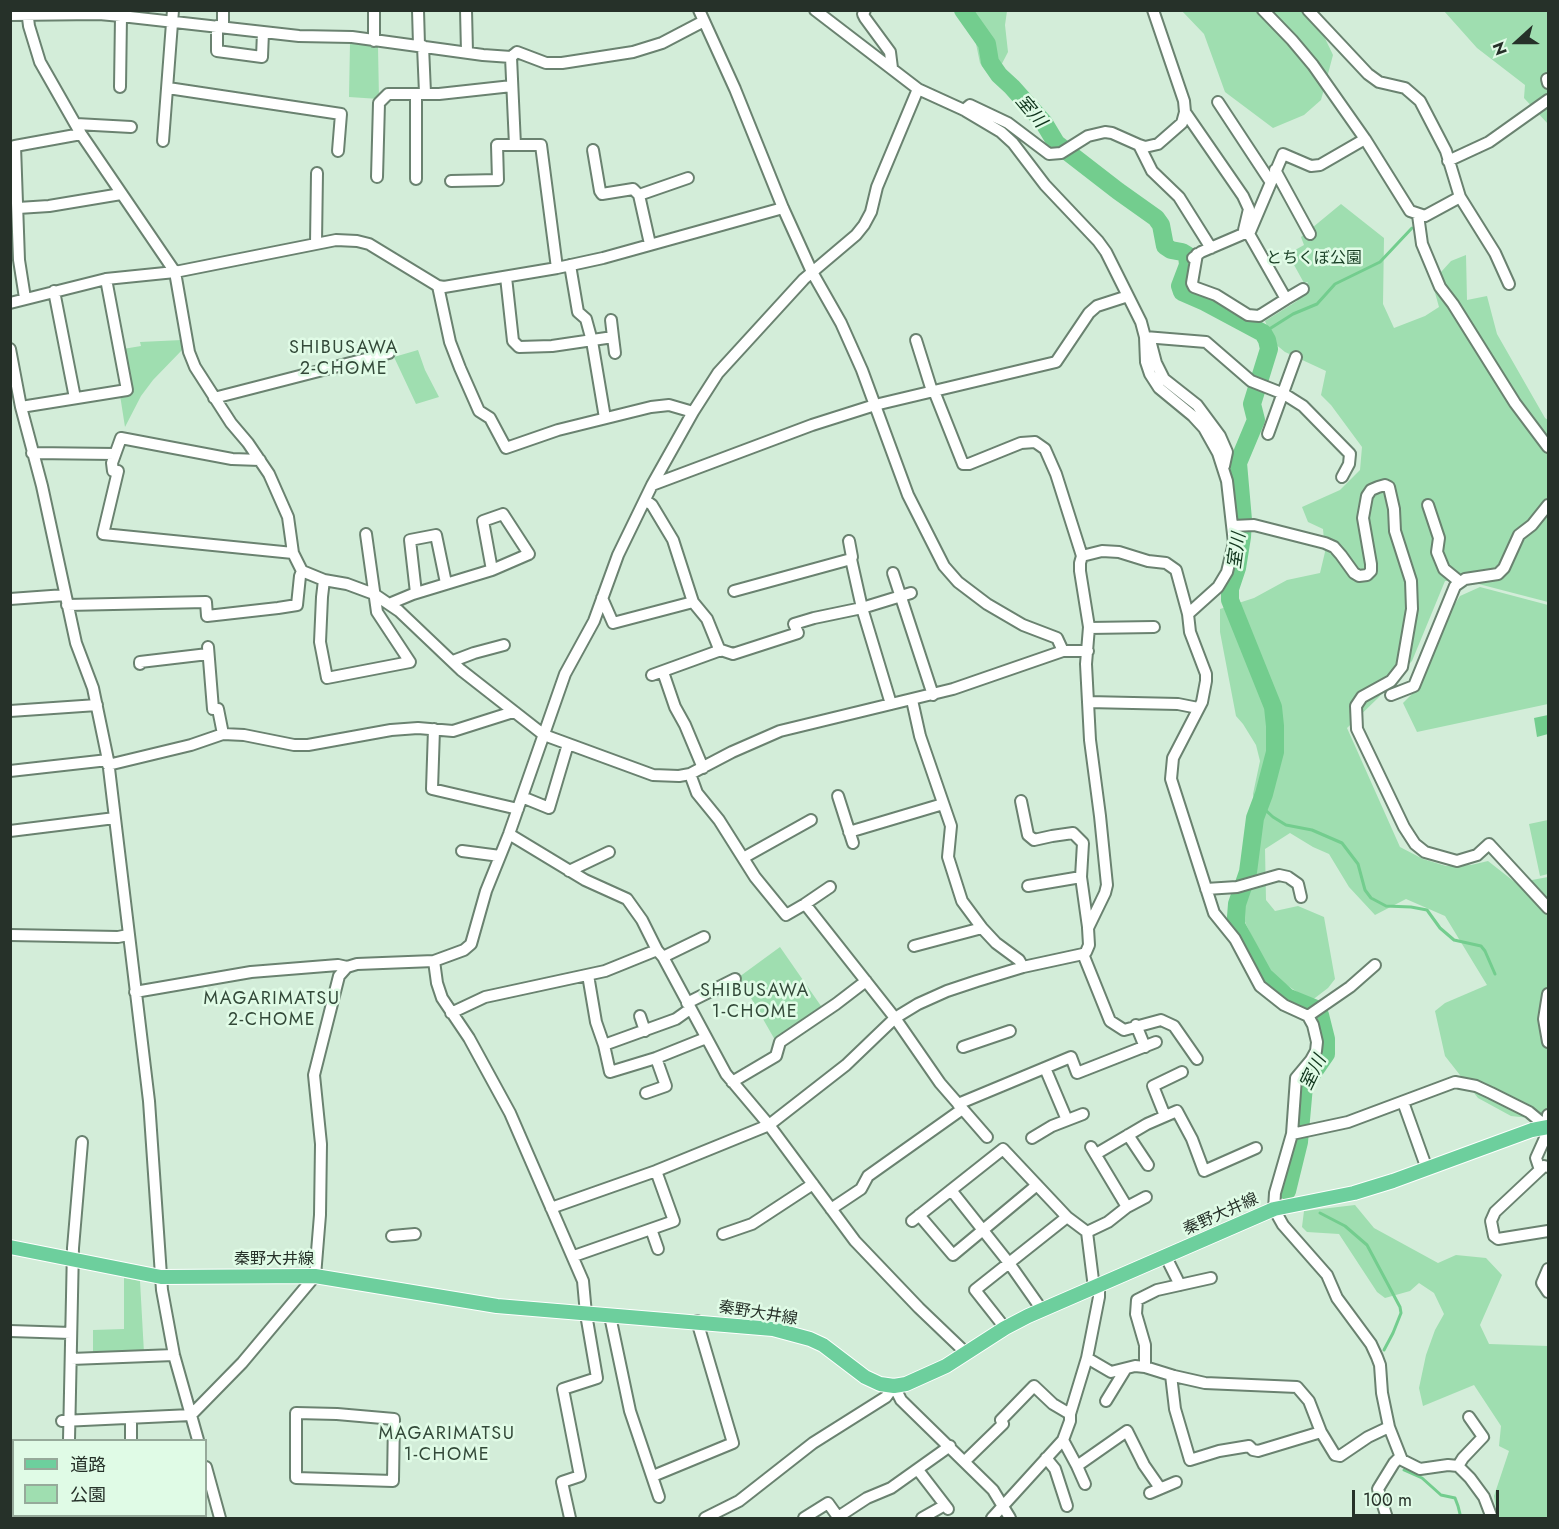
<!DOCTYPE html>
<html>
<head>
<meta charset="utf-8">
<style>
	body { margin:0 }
	#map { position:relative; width:1559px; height:1529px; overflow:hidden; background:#d3edd9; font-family:Jost,"Noto Sans JP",sans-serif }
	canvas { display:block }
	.frame { position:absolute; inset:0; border:12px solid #263129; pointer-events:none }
	.legend { position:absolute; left:12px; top:1439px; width:195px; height:78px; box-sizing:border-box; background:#e0fbe6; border:2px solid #96aa9a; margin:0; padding:8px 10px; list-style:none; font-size:18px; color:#263129 }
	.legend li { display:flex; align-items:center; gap:12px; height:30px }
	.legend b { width:30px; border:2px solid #96aa9a }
	.north { position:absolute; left:1487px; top:12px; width:60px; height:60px; -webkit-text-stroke:4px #e0fbe6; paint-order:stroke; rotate:249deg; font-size:16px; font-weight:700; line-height:24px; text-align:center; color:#263129 }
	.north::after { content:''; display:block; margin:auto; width:21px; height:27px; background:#263129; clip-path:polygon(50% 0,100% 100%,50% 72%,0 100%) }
	.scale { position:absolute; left:1352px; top:1490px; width:147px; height:27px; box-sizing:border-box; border:3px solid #263129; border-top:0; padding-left:8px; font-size:18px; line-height:21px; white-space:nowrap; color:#263129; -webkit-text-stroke:4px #e0fbe6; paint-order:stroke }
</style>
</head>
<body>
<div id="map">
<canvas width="1559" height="1529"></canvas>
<div class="frame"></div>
<ul class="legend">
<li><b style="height:8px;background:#6dcf9d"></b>道路</li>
<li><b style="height:16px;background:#9fdeb0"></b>公園</li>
</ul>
<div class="north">N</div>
<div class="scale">100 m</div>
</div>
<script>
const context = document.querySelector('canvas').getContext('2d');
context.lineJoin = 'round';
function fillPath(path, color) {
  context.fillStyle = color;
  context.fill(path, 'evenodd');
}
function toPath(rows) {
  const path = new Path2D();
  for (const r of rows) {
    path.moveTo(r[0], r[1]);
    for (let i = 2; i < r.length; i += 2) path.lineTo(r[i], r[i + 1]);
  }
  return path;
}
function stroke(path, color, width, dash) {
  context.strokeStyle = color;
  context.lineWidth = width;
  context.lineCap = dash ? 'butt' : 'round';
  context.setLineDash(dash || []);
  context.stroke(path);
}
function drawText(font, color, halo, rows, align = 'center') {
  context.font = font + ' Jost,"Noto Sans JP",sans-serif';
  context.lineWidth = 5;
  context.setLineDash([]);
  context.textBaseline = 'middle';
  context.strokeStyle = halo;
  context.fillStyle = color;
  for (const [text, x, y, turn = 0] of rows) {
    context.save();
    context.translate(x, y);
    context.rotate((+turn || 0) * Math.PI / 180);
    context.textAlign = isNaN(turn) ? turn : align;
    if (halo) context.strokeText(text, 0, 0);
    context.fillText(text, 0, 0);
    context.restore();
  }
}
fillPath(toPath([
	[956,11,1007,11,1005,25,1008,52,993,81,980,63,975,39],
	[1182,11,1312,11,1333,55,1321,100,1304,115,1273,128,1225,92,1204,34],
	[1444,11,1548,11,1548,124,1524,98,1525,85,1477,48],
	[350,43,378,47,379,99,349,97],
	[1341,204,1384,238,1383,304,1394,328,1425,316,1439,307,1432,282,1451,261,1466,255,1467,300,1487,296,1497,334,1545,418,1548,420,1548,602,1467,581,1445,581,1412,661,1378,698,1347,728,1400,847,1423,859,1446,866,1471,865,1488,861,1516,883,1548,877,1548,1120,1511,1116,1478,1098,1445,1056,1435,1011,1445,1003,1487,985,1445,916,1406,899,1375,915,1349,887,1329,854,1313,847,1290,833,1265,849,1266,900,1275,911,1298,906,1324,917,1335,979,1328,988,1311,1001,1270,974,1245,922,1243,909,1259,846,1253,794,1260,761,1256,745,1243,724,1236,716,1220,632,1220,609,1254,598,1287,580,1320,573,1325,552,1323,529,1308,522,1302,507,1340,490,1360,470,1362,447,1331,405,1321,395,1326,371,1285,352,1274,343,1265,321,1297,301,1308,282,1304,283,1288,254,1304,245,1301,237],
	[182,340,183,349,153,380,141,396,125,427,120,395,130,393,123,349,141,346,140,342],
	[418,350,425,370,439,397,416,404,394,357],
	[1480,587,1548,605,1548,704,1417,732,1403,703,1420,686,1453,607,1460,596],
	[1548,820,1548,874,1540,876,1529,824],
	[780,947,821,1006,820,1010,775,1040,739,977],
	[1355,1205,1374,1228,1438,1263,1456,1255,1486,1258,1502,1275,1480,1325,1489,1344,1548,1346,1548,1518,1497,1518,1494,1496,1509,1451,1499,1446,1501,1426,1474,1385,1423,1406,1419,1388,1426,1355,1435,1330,1444,1314,1434,1293,1419,1283,1410,1291,1385,1298,1377,1292,1339,1234,1307,1232,1302,1227,1304,1211],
	[124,1278,140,1281,144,1353,93,1354,93,1330,124,1329]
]), '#9fdeb0');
fillPath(toPath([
	[1548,715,1548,734,1537,737,1534,718]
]), '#73cd8e');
stroke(toPath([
	[1263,333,1293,314,1317,304,1335,284,1380,262,1412,228],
	[1260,805,1273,817,1286,825,1312,830,1342,843,1358,864,1365,890,1371,898,1386,906,1411,907,1427,910,1440,928,1454,940,1481,946,1485,951,1495,974],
	[1320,1213,1345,1226,1367,1245,1400,1307,1401,1313,1393,1333,1384,1350],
	[1404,1470,1422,1478,1441,1495,1455,1498,1458,1506,1461,1518]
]), '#73cd8e', 3);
stroke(toPath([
	[963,10,987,44,990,62,999,75,1012,87,1044,123,1056,143,1118,191,1156,218,1161,225,1165,246,1171,250,1182,252,1187,255,1188,265,1180,286,1182,292,1205,302,1263,333,1267,340,1269,349,1252,404,1256,420,1238,463,1243,520,1242,537,1237,568,1230,589,1230,600,1273,707,1275,726,1275,752,1264,794,1255,818,1248,872,1237,904,1236,917,1236,925,1264,976,1287,997,1314,1008,1320,1015,1326,1039,1326,1054,1304,1086,1299,1142,1287,1191]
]), '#73cd8e', 18);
const minor = toPath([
	[27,10,29,26,40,62,81,134,175,272,189,352,195,367,231,423,248,443,269,474,288,517,293,553,302,571,324,580,347,584,374,594,399,611,461,670,544,735,653,775,679,776,690,774,732,752,780,731,953,689,1063,651,1088,651],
	[374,10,374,41],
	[418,10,419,45],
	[466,10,467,52],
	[699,10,735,89,783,208,812,272,841,323,862,370,908,495,944,566,958,582,987,604,1023,625,1057,638,1063,651],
	[815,10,918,89,964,110,1001,132,1013,143,1045,185,1098,241,1106,252,1141,322,1145,337,1146,362,1150,374,1159,388,1193,416,1204,428,1218,453,1227,481,1234,543,1227,572,1218,587,1188,614,1190,632,1206,674,1206,681,1202,702,1173,758,1171,779,1214,913,1235,939,1260,986,1284,1005,1308,1016,1313,1025,1317,1042,1316,1051,1311,1060,1296,1078,1292,1134,1275,1193,1274,1209,1283,1225,1327,1275,1337,1298,1371,1344,1377,1357,1380,1365,1382,1393,1389,1427,1402,1460,1420,1469,1448,1465,1458,1466,1470,1478,1484,1497,1492,1518],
	[865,10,863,14,865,18,890,52,892,68],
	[1263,10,1292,40,1313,65,1365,139,1410,211,1425,216,1460,197,1446,151,1420,101,1405,88,1379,82,1368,74,1308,10],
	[10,15,99,14,121,16,299,36,352,37,483,55,511,57,517,52,546,63,562,63,633,52,662,43,704,21],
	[217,26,217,51,262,57,263,32],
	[223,26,223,10],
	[423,46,425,93],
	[511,57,515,145],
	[1547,79,1548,83],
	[120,87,121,16],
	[168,88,341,114,338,151],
	[1218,102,1270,181],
	[964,110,970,105,1008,123,1049,154,1061,153,1088,136,1105,132,1112,133,1139,145,1145,147,1158,144,1182,123,1185,112,1184,101,1153,10],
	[1185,112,1243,196,1249,209,1244,230],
	[76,124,131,127],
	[163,141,173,10],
	[1139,145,1152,171,1179,197,1211,248],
	[593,150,600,191,602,194,633,189,639,195],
	[1448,161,1489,142,1548,100],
	[1275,170,1310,234],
	[377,177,379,103,388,94,439,94,512,86],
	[416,179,416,94],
	[451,181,498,180,497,145,541,145,557,268],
	[1460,197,1495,253,1509,284],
	[18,208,49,206,121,194],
	[1418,215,1422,244,1440,287,1453,304,1515,403,1548,447],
	[316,243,317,173],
	[650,244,639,195,688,178],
	[1197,254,1192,283,1194,287,1216,295,1248,315,1259,316,1286,299,1249,234],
	[1193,258,1201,252,1243,234,1249,234,1283,154,1311,166,1320,165,1365,139],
	[570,265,578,312,586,319,592,341,605,418],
	[506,277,513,341,519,347,552,346,613,337,611,320],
	[438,286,450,342,460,368,479,411,490,418,506,448,558,430,651,407,669,405,693,412],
	[54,291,75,398],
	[25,298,19,260,15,146,81,134],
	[1286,299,1303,289],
	[10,303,106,279,175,272,336,240,357,241,369,244,438,286,444,287,557,268,603,258,783,208],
	[613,337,615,353],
	[1145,337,1206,342,1251,381,1284,394,1303,406,1350,454,1349,464,1342,477],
	[916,340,932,391],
	[1150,340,1156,363,1164,379,1197,405,1220,436,1227,452,1224,466],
	[10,349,21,407,42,486,76,643,93,688,108,760,149,1101,162,1290,174,1355,198,1440],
	[214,398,389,353],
	[21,407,127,390,106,279],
	[1268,434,1296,357],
	[32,453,115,454],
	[260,460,232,459,121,438,112,463,113,471,118,471,103,534,293,553],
	[652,485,812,425,875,405,1056,362,1089,313,1097,306,1128,296],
	[645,500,652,505,673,540,693,602],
	[1428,505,1439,538,1437,552,1444,569,1460,582],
	[503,514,529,554,492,570,483,521,503,514],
	[1233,526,1254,525,1325,543,1334,547,1341,555,1354,573,1359,576,1367,575,1371,571,1371,564,1363,518,1367,496,1371,490,1378,487,1385,485,1389,487,1394,509,1395,531,1411,581,1412,609,1402,667,1391,681,1362,697,1356,706,1357,729,1404,827,1415,844,1425,852,1457,861,1477,855,1489,844,1548,908],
	[849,541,852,557,851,559],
	[1082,556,1102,551,1119,552,1148,561,1166,563,1176,570,1188,614],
	[893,573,933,695],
	[324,580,322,597,320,642,327,678,410,662,377,612,366,534],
	[734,591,851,559,862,608,891,704],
	[416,593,410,540,436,535,446,583],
	[602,598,613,623,693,602,707,619,720,651],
	[10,599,65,595],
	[389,604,413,594,492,570],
	[67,605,206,602,207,616,278,608,297,605,300,576,302,571],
	[1089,628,1154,627],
	[208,647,213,709,218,709,223,734],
	[453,661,474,653,504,645],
	[140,664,140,662,208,654],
	[663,672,675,707,685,725,703,768],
	[652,675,721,650,733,654,798,633,794,624,814,618,862,608,911,593],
	[1391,695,1414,686,1455,586,1465,579,1498,574,1504,568,1519,535,1532,525,1548,505],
	[912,700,920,736,951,826,948,857,962,901,982,928,996,943,1019,960,1023,967],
	[1088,702,1178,704,1198,708],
	[10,711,97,705],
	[434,729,432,789,518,809],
	[108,765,191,745,223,734,244,735,294,745,308,745,391,730,418,728,453,731,513,712],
	[10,771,108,760],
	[690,774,697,793,719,820,755,877,786,915,805,904,895,1018,940,1083,987,1137],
	[838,796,853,843],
	[522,797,549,808,568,744],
	[1021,801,1028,835,1034,840,1052,836,1073,833,1083,843,1081,877,1088,927],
	[10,831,115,818],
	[849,832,943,804],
	[509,834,585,880,627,899,642,920,657,950,663,957,726,1074,769,1125,855,1241,919,1308,966,1353],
	[462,851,500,856],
	[743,858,811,820],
	[569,871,609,852],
	[1028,886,1081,877],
	[1206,889,1237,887,1279,875,1288,877,1298,884,1301,897],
	[805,904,830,887],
	[10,935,118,937,128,935],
	[914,946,982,928],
	[1083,954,1110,1021,1124,1030,1161,1020,1174,1026,1197,1059],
	[663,957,704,937],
	[434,961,437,983,442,998,469,1038,510,1113,583,1281,586,1314,597,1378,563,1389,580,1476,562,1482,570,1518],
	[588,975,596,1022,604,1045,676,1019,690,1009],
	[135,992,251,972,338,965,347,967,357,964,434,961,464,950,471,944,486,891,509,834,565,674,594,621,618,555,652,485,693,412,718,373,804,279,856,235,864,225,871,212,877,187,918,89],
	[1548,994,1544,1019,1548,1042],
	[687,1003,735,979],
	[451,1013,485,997,605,971,657,950],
	[640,1016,645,1031],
	[1308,1016,1350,987,1375,965],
	[1136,1025,1145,1047],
	[604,1045,610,1072,656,1058,706,1038],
	[963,1047,1010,1031],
	[1045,1068,1067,1120],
	[732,1082,776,1056,780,1042,836,1004,866,981],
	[646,1093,666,1086,656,1058],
	[1403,1102,1427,1169],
	[958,1104,1071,1057,1077,1073,1156,1042],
	[1165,1116,1153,1086,1182,1072],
	[1292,1134,1348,1122,1455,1082,1476,1086,1491,1093,1529,1112,1547,1127],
	[1128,1135,1148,1165],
	[1032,1138,1052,1126,1083,1114],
	[1091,1147,1127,1207],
	[1096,1154,1147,1124,1177,1111,1192,1139,1204,1171,1256,1148],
	[1548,1167,1544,1166,1495,1212,1491,1221,1494,1236,1498,1239,1548,1231],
	[1540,1170,1536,1158,1545,1138,1548,1115],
	[951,1190,1009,1263,1042,1310],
	[551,1208,656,1171,769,1125,846,1065,895,1018,918,1004,947,991,977,981,1023,967,1083,954,1086,952,1089,945,1088,928,1105,893,1107,885,1100,816,1090,740,1086,664,1089,627,1080,571,1080,563,1082,556,1056,474,1045,449,1035,442,1021,443,969,464,963,464,934,391],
	[831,1209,861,1189,868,1176,961,1110],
	[919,1215,953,1255,1037,1185],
	[912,1221,1003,1149,1067,1217,1087,1232,1093,1280,1099,1287,1099,1297,1087,1358,1070,1414,1070,1421,1063,1440,992,1518],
	[651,1229,658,1249],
	[1087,1232,1108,1222,1127,1207,1146,1197],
	[723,1234,752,1224,813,1184],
	[392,1236,415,1234],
	[574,1256,674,1221,656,1171],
	[1166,1257,1180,1285],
	[1548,1269,1542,1283,1548,1292],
	[610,1316,630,1411,659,1497],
	[1005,1328,975,1290,1067,1217],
	[10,1331,71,1333],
	[1087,1358,1111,1372,1135,1366,1145,1367,1174,1376,1205,1383,1297,1387,1309,1401,1321,1432,1335,1455,1340,1456,1368,1437,1389,1427],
	[71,1359,174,1355],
	[1145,1367,1145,1345,1136,1314,1137,1300,1157,1290,1211,1278],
	[1171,1375,1175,1409,1190,1460,1219,1451,1249,1446,1253,1450,1258,1451,1321,1432],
	[1106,1401,1125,1370],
	[296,1413,337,1414,394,1419,393,1481,296,1478,296,1413],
	[62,1421,191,1415,242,1363,315,1276,320,1215,321,1144,314,1075,339,976,347,967],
	[69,1440,73,1248,82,1142],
	[131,1440,131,1418],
	[1063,1440,1077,1466,1127,1431,1144,1465,1160,1488],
	[1046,1458,1055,1469,1067,1506],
	[965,1461,1003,1424,1001,1420,1034,1386,1053,1404,1070,1414],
	[1077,1466,1085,1484],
	[1458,1466,1463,1458,1483,1437,1469,1417],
	[206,1467,220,1518],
	[918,1470,948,1509],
	[653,1476,733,1443,697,1321],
	[1150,1493,1176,1482],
	[10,1507,14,1508],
	[67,1518,67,1516],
	[129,1518,130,1516],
	[174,1518,174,1516],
	[705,1518,739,1501,813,1443,886,1397,894,1386,901,1400,993,1490,1010,1518],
	[804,1518,828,1503,838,1517,867,1498,891,1488,950,1446],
	[922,1518,945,1505],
	[1387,1518,1378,1489,1394,1463,1400,1457]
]);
const major = toPath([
	[10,1247,161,1277,315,1276,497,1306,773,1329,810,1339,823,1345,865,1377,880,1384,894,1386,906,1384,946,1366,1005,1328,1028,1316,1274,1209,1354,1193,1393,1181,1532,1130,1548,1127]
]);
stroke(minor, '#6a8270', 14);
stroke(major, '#fff', 16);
stroke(minor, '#fff', 10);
stroke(major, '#6dcf9d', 14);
drawText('16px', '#1a4026', '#e0fbe6', [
	["とちくぼ公園",1314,259]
]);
drawText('16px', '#263129', '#e0fbe6', [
	["秦野大井線",1221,1215,-24],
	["秦野大井線",274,1260],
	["秦野大井線",758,1314,9]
]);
drawText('italic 18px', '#10361d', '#e0fbe6', [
	["室川",1030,112,50],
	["室川",1238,551,-82],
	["室川",1314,1073,-64]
]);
context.letterSpacing = '1.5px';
drawText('18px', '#334939', '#e0fbe6', [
	["SHIBUSAWA",344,349],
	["2-CHOME",344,370],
	["SHIBUSAWA",755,992],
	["1-CHOME",755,1013],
	["MAGARIMATSU",272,1000],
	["2-CHOME",272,1021],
	["MAGARIMATSU",447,1435],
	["1-CHOME",447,1456]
]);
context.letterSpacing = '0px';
</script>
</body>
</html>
